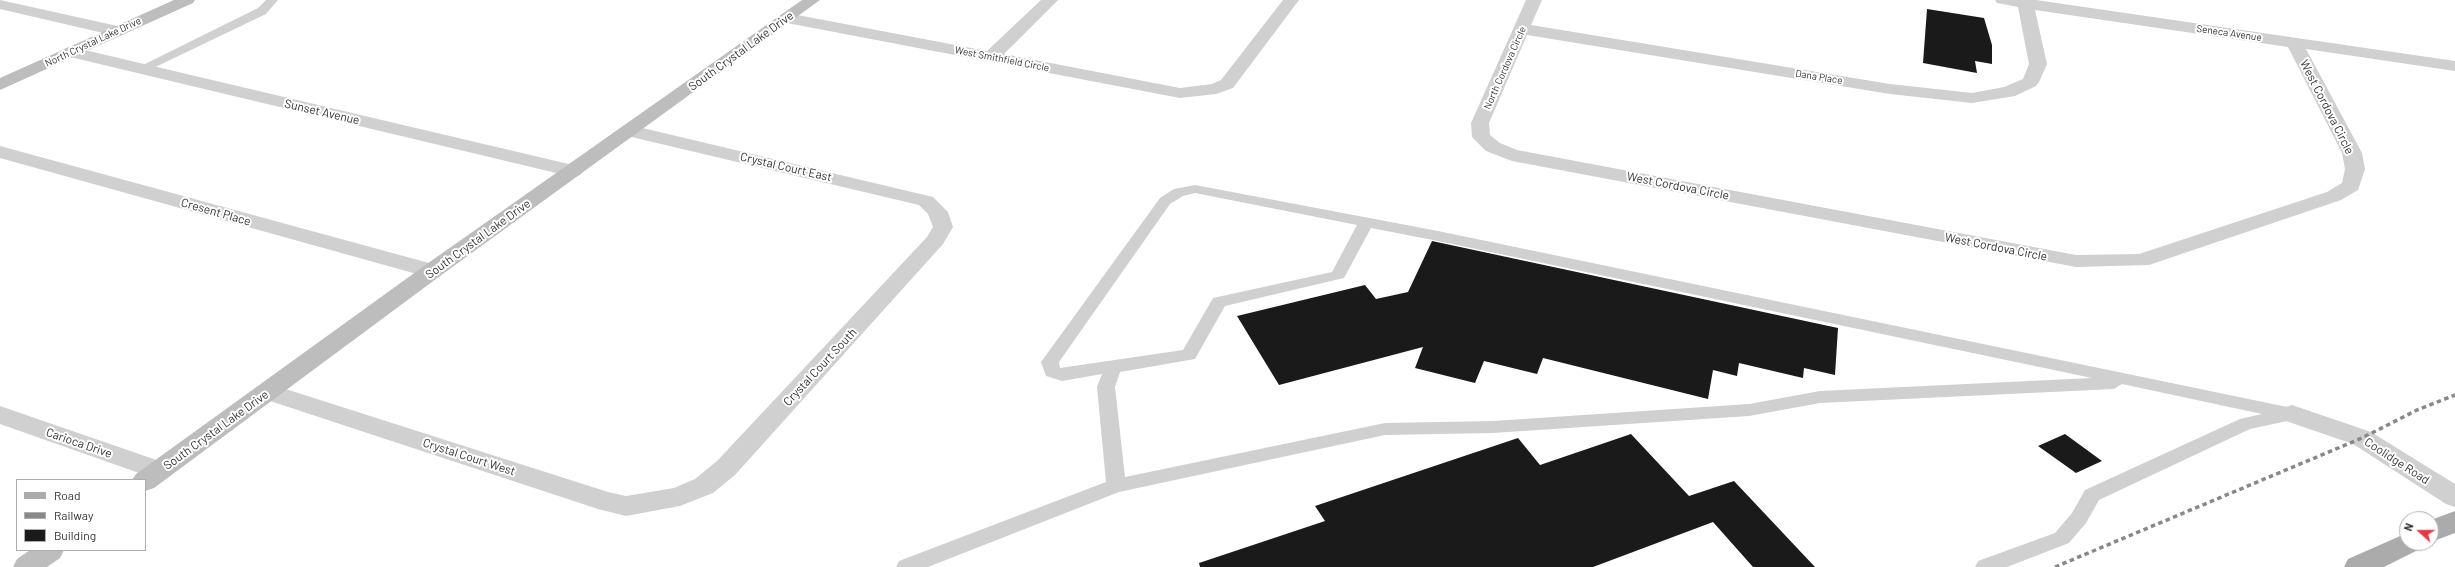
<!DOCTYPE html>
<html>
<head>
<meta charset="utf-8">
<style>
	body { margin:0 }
	#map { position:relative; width:2455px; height:567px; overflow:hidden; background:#fff; font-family:Barlow,sans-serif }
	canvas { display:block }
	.legend { position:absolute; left:16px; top:479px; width:130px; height:72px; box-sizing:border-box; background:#fff; border:1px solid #adadad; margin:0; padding:5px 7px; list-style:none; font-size:12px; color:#333 }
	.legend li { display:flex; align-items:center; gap:8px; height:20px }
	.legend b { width:20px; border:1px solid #adadad }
	.north { position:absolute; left:2399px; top:511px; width:40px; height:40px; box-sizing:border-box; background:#fff; border:1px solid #adadad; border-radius:50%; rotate:291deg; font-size:11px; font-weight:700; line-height:16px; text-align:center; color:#333 }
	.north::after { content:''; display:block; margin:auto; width:14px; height:18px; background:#e63946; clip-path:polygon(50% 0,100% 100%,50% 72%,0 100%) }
</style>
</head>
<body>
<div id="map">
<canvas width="2455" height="567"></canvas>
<ul class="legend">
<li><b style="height:5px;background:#ababab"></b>Road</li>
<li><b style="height:5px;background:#888"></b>Railway</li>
<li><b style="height:11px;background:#1a1a1a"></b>Building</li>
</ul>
<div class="north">N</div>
</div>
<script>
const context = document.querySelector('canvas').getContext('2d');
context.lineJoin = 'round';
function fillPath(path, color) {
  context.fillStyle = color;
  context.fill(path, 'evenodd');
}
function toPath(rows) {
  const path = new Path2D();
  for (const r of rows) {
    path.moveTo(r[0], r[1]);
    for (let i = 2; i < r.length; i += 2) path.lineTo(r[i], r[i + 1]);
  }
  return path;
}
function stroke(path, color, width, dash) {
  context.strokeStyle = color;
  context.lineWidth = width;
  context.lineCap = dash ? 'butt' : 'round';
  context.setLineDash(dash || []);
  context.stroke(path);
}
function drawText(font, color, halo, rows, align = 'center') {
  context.font = font + ' Barlow,sans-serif';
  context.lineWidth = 4;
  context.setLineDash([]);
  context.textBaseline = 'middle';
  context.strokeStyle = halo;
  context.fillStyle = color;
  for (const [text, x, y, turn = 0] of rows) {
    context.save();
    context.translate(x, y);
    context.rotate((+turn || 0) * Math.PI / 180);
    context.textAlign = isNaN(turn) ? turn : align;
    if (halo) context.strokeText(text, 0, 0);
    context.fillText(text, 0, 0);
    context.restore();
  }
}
fillPath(toPath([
	[1927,9,1984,18,1992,45,1992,64,1975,61,1977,73,1923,63],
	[1432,241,1838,328,1835,375,1804,368,1803,378,1739,363,1737,376,1713,370,1708,399,1543,358,1537,374,1484,361,1475,383,1415,368,1423,347,1279,385,1237,316,1365,285,1376,299,1408,292],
	[1631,434,1689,496,1734,481,1815,567,1753,567,1713,522,1593,567,1200,567,1199,563,1325,521,1315,506,1518,438,1540,465],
	[2065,434,2102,461,2076,473,2038,446]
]), '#1a1a1a');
fillPath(toPath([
	[266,0,278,0,266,14,145,72,141,73,135,69,258,8,266,0],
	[1195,185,1438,231,2292,408,2298,410,2301,414,2298,418,2292,420,2250,429,2099,500,2086,523,2069,543,2007,567,1975,567,1978,561,2055,533,2072,513,2085,490,2240,419,2262,414,2122,384,2114,389,1820,403,1749,416,1493,433,1385,435,1119,492,928,567,896,567,899,561,1106,482,1097,387,1102,374,1062,381,1046,376,1041,362,1160,198,1174,189,1195,185],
	[1195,193,1357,225,1332,272,1213,298,1183,350,1060,368,1059,362,1170,204,1183,196,1195,193],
	[1371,228,1438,241,2092,378,1820,391,1749,404,1493,421,1385,423,1125,477,1115,387,1120,372,1195,359,1225,306,1344,278,1371,228]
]), '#d0d0d0');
fillPath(toPath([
	[0,0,122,27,124,31,122,35,116,36,0,9,0,0],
	[1041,0,1058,0,1004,54,1180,88,1212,84,1221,80,1283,0,1299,0,1233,88,1216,94,1180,98,787,23,781,21,779,18,781,15,787,13,987,51,1041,0],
	[1526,0,1542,0,1531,25,1890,84,1972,93,2004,87,2023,79,2029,64,2018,7,1997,3,1995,0,2036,0,2455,61,2455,71,2306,49,2362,153,2365,169,2358,190,2341,200,2149,265,2076,267,1512,161,1486,151,1472,137,1471,123,1526,0],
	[2035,10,2288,47,2342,153,2345,169,2342,183,2327,192,2139,254,2076,255,1517,150,1500,143,1490,135,1489,123,1527,35,1890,94,1972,103,2015,96,2036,86,2039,82,2047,64,2035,10],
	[72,47,573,165,580,167,583,171,580,175,573,177,66,56,63,52,66,48,72,47],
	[630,125,933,197,948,212,953,227,943,244,735,475,713,493,680,506,626,516,598,509,261,398,258,392,261,386,270,384,608,492,626,496,674,488,695,479,717,461,927,237,933,227,928,214,919,205,623,135,621,131,623,127,630,125],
	[0,146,440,266,443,271,440,276,432,278,424,276,0,158,0,146],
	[2292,405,2371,432,2455,484,2455,507,2446,504,2353,444,2283,420,2280,414,2283,408,2292,405],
	[0,406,168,464,172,471,168,478,159,480,0,424,0,406]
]), '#d0d0d0');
fillPath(toPath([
	[174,0,195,0,193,3,0,90,0,78,174,0],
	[802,0,820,0,440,276,154,488,145,491,145,480,132,480,136,474,424,266,802,0],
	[30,550,64,550,60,558,47,567,13,567,17,559,30,550]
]), '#bdbdbd');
fillPath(toPath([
	[2455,511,2455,533,2431,542,2431,520,2455,511],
	[2407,533,2407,543,2422,543,2418,550,2384,567,2344,567,2348,559,2407,533]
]), '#ababab');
stroke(toPath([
	[2055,567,2362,438,2417,410,2455,395]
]), '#888', 3.5, [4.5, 3.5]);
drawText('10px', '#333', '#fff', [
	["Seneca Avenue",2229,33,8],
	["North Crystal Lake Drive",93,42,-25],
	["West Smithfield Circle",1002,59,11],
	["North Cordova Circle",1505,68,-66],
	["Dana Place",1819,77,9]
]);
drawText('12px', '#333', '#fff', [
	["South Crystal Lake Drive",741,51,-36],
	["West Cordova Circle",2327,107,63],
	["Sunset Avenue",322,112,13],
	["Crystal Court East",786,167,13],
	["West Cordova Circle",1678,186,11],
	["Cresent Place",216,212,16],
	["South Crystal Lake Drive",478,239,-36],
	["West Cordova Circle",1996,247,11],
	["Crystal Court South",820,367,-47],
	["South Crystal Lake Drive",216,430,-36],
	["Carioca Drive",79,443,19],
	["Crystal Court West",469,457,18],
	["Coolidge Road",2397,461,33]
]);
</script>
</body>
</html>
